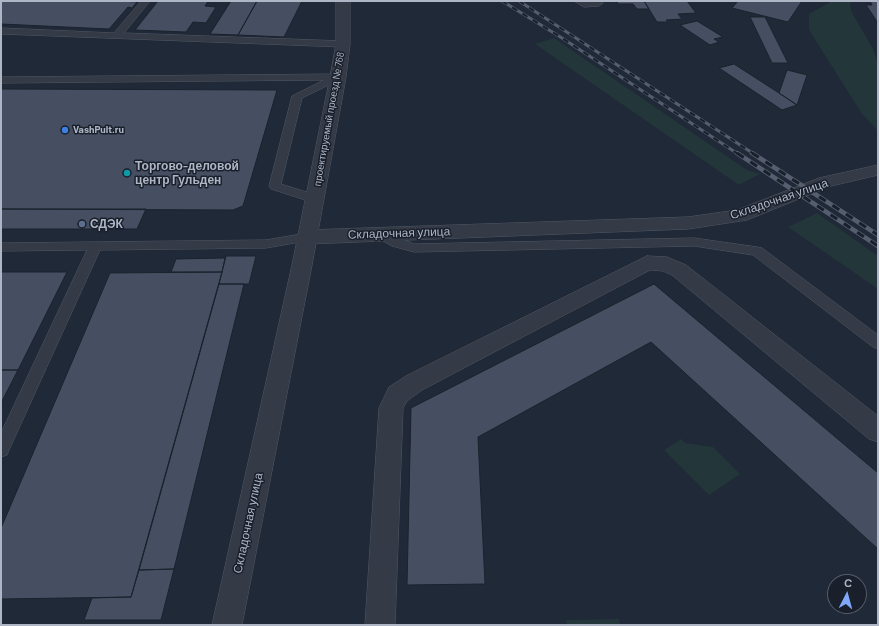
<!DOCTYPE html>
<html>
<head>
<meta charset="utf-8">
<style>
	body { margin:0 }
	#map { position:relative; width:879px; height:626px; overflow:hidden; background:#202937; font-family:Barlow,sans-serif }
	canvas { display:block }
	.frame { position:absolute; inset:0; border:2px solid #aeb5c4; pointer-events:none }
	.north { position:absolute; left:827px; top:574px; width:40px; height:40px; box-sizing:border-box; background:#19202c; border:1px solid #555c69; border-radius:50%; rotate:6deg; font-size:11px; font-weight:700; line-height:16px; text-align:center; color:#aeb5c4 }
	.north::after { content:''; display:block; margin:auto; width:14px; height:18px; background:#81a8f6; clip-path:polygon(50% 0,100% 100%,50% 72%,0 100%) }
</style>
</head>
<body>
<div id="map">
<canvas width="879" height="626"></canvas>
<div class="frame"></div>
<div class="north">С</div>
</div>
<script>
const context = document.querySelector('canvas').getContext('2d');
context.lineJoin = 'round';
function fillPath(path, color) {
  context.fillStyle = color;
  context.fill(path, 'evenodd');
}
function toPath(rows) {
  const path = new Path2D();
  for (const r of rows) {
    path.moveTo(r[0], r[1]);
    for (let i = 2; i < r.length; i += 2) path.lineTo(r[i], r[i + 1]);
  }
  return path;
}
function stroke(path, color, width, dash) {
  context.strokeStyle = color;
  context.lineWidth = width;
  context.lineCap = dash ? 'butt' : 'round';
  context.setLineDash(dash || []);
  context.stroke(path);
}
function drawText(font, color, halo, rows, align = 'center') {
  context.font = font + ' Barlow,sans-serif';
  context.lineWidth = 3;
  context.setLineDash([]);
  context.textBaseline = 'middle';
  context.strokeStyle = halo;
  context.fillStyle = color;
  for (const [text, x, y, turn = 0] of rows) {
    context.save();
    context.translate(x, y);
    context.rotate((+turn || 0) * Math.PI / 180);
    context.textAlign = isNaN(turn) ? turn : align;
    if (halo) context.strokeText(text, 0, 0);
    context.fillText(text, 0, 0);
    context.restore();
  }
}
fillPath(toPath([
	[832,1,852,1,850,4,851,11,873,49,878,64,878,131,862,114,809,30,809,14],
	[554,38,747,170,760,174,739,185,535,44],
	[817,213,878,256,878,289,788,227],
	[681,439,685,443,713,447,740,474,709,495,664,450],
	[619,619,620,625,567,625,566,620]
]), '#233639');
const building = toPath([
	[1,1,121,1,137,2,132,8,128,7,109,29,1,24,1,1],
	[158,1,208,1,205,6,216,7,206,23,193,22,186,32,135,30,158,1],
	[231,1,257,1,238,35,210,34,231,1],
	[257,1,302,1,284,37,238,35,257,1],
	[617,1,644,1,649,9,637,9,633,4,618,4,617,1],
	[644,1,687,1,696,13,678,14,682,19,666,20,668,22,657,22,644,1],
	[738,1,802,1,788,22,732,8,738,1],
	[870,1,878,1,878,23,866,5,872,5,870,1],
	[750,17,765,17,788,63,772,63,750,17],
	[697,21,723,37,714,39,719,42,710,45,680,25,697,21],
	[734,64,779,93,797,105,782,110,719,68,734,64],
	[787,70,807,75,797,105,779,93,787,70],
	[1,89,277,90,243,206,233,210,1,209,1,89],
	[1,209,146,209,137,229,1,229,1,209],
	[226,256,256,256,249,284,219,284,226,256],
	[225,258,222,272,171,272,176,259,225,258],
	[1,272,67,272,18,370,1,370,1,272],
	[222,272,131,597,1,599,1,528,110,273,222,272],
	[219,284,244,284,174,569,139,570,219,284],
	[654,284,878,473,878,549,651,342,478,437,485,584,407,585,411,408,654,284],
	[1,370,18,370,1,403,1,370],
	[174,569,161,620,84,620,92,598,131,597,139,570,174,569]
]);
fillPath(building, '#464f61');
stroke(building, '#1b222e', 1);
const service = toPath([
	[141,1,150,1,124,33,343,41,348,44,343,47,1,34,1,28,114,33,141,1],
	[574,1,602,1,603,3,599,6,584,7,574,1],
	[338,74,341,75,343,77,341,79,302,98,281,184,319,196,321,199,315,203,271,189,269,186,292,96,324,80,1,83,1,77,338,74],
	[380,230,414,244,694,238,757,247,762,248,878,335,878,349,873,347,753,255,694,246,414,252,392,246,376,237,374,234,376,231,380,230],
	[307,233,311,234,313,237,311,240,266,248,100,250,9,450,7,455,1,457,1,433,87,250,1,251,1,243,266,240,307,233]
]);
const minor = toPath([
	[878,165,878,175,831,186,747,220,688,229,307,244,300,242,297,237,300,232,307,230,688,217,737,210,819,178,878,165],
	[647,256,667,257,686,265,878,416,878,442,869,439,672,275,663,271,650,270,422,390,407,401,403,408,395,625,365,625,379,408,389,387,406,376,647,256]
]);
const tertiary = toPath([
	[336,1,350,1,350,44,346,77,312,265,242,625,212,625,292,265,330,77,336,44,336,1]
]);
stroke(service, '#515865', 1);
stroke(minor, '#515865', 1);
stroke(tertiary, '#515865', 1);
fillPath(service, '#343b47');
fillPath(minor, '#343b47');
fillPath(tertiary, '#343b47');
const railFar1 = toPath([
	[502,1,562,38,738,154],
	[519,1,754,154]
]);
const rail = toPath([
	[737,153,878,246],
	[752,153,878,235]
]);
stroke(railFar1, '#555e6e', 3);
stroke(rail, '#555e6e', 4.5);
stroke(railFar1, '#19202c', 2, [6]);
stroke(rail, '#19202c', 3, [8]);
for (const [x, y, r, color] of [
	[65,130,4,"#3f7fe0"],
	[127,173,4,"#0f9aa8"],
	[82,224,4,"#5c6f8a"]
]) {
  const dot = new Path2D();
  dot.arc(x, y, r, 0, 2 * Math.PI);
  context.fillStyle = color;
  context.fill(dot);
  stroke(dot, '#19202c', 1.5);
}
drawText('10px', '#aeb5c4', '#19202c', [
	["проектируемый проезд № 768",329,119,-80]
]);
drawText('bold 10px', '#aeb5c4', '#19202c', [
	["VashPult.ru",73,130]
], 'left');
drawText('bold 12px', '#aeb5c4', '#19202c', [
	["Торгово-деловой",135,166],
	["центр Гульден",135,180],
	["СДЭК",90,224]
], 'left');
drawText('12px', '#aeb5c4', '#19202c', [
	["Складочная улица",779,199,-19],
	["Складочная улица",399,233,-2],
	["Складочная улица",248,523,-78]
]);
</script>
</body>
</html>
